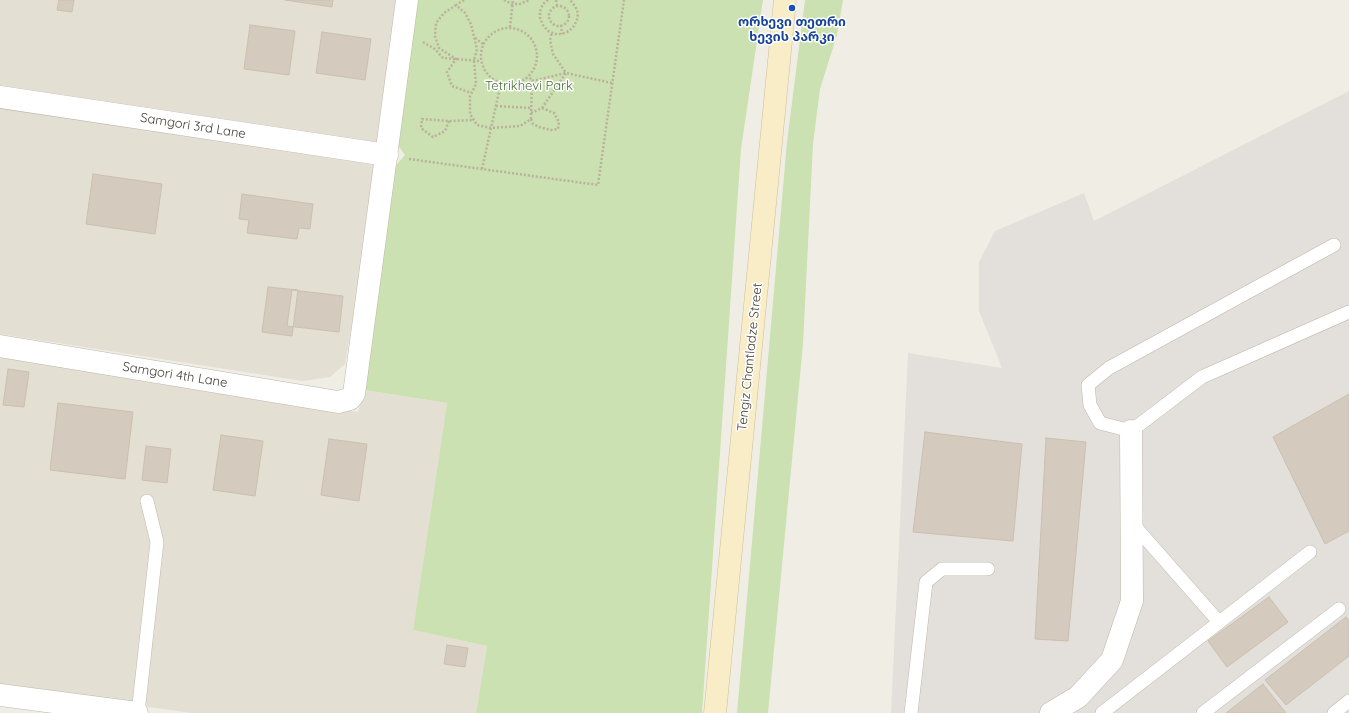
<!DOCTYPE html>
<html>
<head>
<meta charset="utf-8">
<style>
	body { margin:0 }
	canvas { display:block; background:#f0ede5 }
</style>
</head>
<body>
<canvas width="1349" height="713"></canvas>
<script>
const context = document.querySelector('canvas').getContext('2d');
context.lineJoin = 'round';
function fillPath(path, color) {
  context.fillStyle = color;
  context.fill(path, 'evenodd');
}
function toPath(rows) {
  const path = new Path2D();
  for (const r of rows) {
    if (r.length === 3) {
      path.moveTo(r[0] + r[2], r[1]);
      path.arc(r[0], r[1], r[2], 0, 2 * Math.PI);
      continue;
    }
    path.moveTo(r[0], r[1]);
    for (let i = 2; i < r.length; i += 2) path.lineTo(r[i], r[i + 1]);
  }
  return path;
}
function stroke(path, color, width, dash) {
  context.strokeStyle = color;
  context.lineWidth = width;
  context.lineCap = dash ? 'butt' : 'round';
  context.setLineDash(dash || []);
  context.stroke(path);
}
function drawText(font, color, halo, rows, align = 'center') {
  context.font = font + ' Quicksand,"Noto Sans Georgian",sans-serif';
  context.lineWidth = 3;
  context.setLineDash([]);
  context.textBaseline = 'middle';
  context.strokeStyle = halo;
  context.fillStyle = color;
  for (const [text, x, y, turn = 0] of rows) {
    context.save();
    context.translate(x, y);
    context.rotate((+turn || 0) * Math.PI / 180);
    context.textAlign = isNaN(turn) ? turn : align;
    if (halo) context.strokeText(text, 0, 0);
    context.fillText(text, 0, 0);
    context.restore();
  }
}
fillPath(toPath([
	[0,0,400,0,380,146,0,86],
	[0,106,371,163,375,166,378,173,345,364,330,377,303,381,0,334],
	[0,353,358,412,365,390,447,403,413,630,487,646,476,713,192,713,0,686]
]), '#e4dfd3');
fillPath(toPath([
	[1349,91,1349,713,891,713,908,353,1002,368,979,311,979,262,995,231,1084,193,1094,221]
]), '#e3dfda');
fillPath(toPath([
	[417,0,763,0,741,149,702,713,476,713,487,646,413,630,447,403,365,390,392,170,405,155,397,144],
	[805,0,843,0,837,35,820,89,813,144,803,344,768,713,737,713,787,142]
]), '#cbe1b1');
const building = toPath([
	[59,0,74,0,72,12,57,10,59,0],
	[285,0,333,0,332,7,285,0],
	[250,25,295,31,289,75,244,69,250,25],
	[322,32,371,39,365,80,316,73,322,32],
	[93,174,162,184,155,234,86,224,93,174],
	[242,194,313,204,310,229,299,228,297,239,247,233,249,220,239,219,242,194],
	[268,287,298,290,292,336,262,332,268,287],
	[292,290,343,296,339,332,287,326,292,290],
	[8,369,29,372,24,407,3,405,8,369],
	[1349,394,1349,531,1325,544,1273,437,1349,394],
	[58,403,133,412,125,479,50,470,58,403],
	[925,432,1022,444,1013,541,913,532,925,432],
	[221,435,263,441,255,496,213,490,221,435],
	[1046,438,1086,442,1068,641,1035,639,1046,438],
	[329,439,367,444,359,501,321,495,329,439],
	[146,446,171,449,167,483,142,480,146,446],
	[1269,597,1288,622,1227,667,1208,641,1269,597],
	[1346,617,1349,621,1349,656,1286,705,1265,680,1346,617],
	[447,645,468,648,465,667,444,664,447,645],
	[1263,684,1286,713,1226,713,1263,684]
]);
fillPath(building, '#d4cbbe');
stroke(building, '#cbc0af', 1);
const lane = toPath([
	[1334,245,1109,368,1088,385,1090,405,1100,423,1131,431,1202,377,1349,312],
	[1132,523,1219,622],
	[138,713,157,542,147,501],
	[911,713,926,582,942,569,988,569],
	[1102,713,1310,552],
	[1203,713,1339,609],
	[1334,713,1349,701]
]);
const street = toPath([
	[0,97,387,155],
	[0,346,338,402,350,399,354,394,407,0],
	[0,695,137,713],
	[1051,713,1078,697,1112,660,1132,601,1131,431]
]);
const secondary = toPath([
	[715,713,785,0]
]);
stroke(lane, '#beb7ac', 14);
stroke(street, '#beb7ac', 23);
stroke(secondary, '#ccbf98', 23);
stroke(toPath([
	[464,0,456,5,465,13,471,24,477,49,474,60,476,84,470,96,470,114,477,125,491,128,520,126,531,119,532,81,529,76],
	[504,0,512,4,520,4,529,0],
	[548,0,543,4,540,11,540,18,543,25,548,31,555,34,562,34,569,31,574,26,577,20,578,13,575,6,570,0],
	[556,0,557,6],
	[456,5,444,13,436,23,435,36,439,48,456,59,447,72,452,86,471,93],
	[559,16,10],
	[561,25,562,34],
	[510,27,513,0],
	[509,56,28],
	[475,38,483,44],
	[423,42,435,49,443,58,481,61],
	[532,81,566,73,612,83],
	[496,106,531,108],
	[542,108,566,73,553,54,550,40,552,32],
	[531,113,542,108,554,113,559,122,558,129,551,130,539,127,533,124,531,119],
	[449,121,445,131,433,137,421,128,422,119,449,121,474,120],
	[409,159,598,185,624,0],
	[482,169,501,83]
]), '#bbb09b', 2.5, [2, 2]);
stroke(lane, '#fff', 13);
stroke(street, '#fff', 22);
stroke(secondary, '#f9edc7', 22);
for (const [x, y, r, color] of [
	[792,8,4,"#1a4fb4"]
]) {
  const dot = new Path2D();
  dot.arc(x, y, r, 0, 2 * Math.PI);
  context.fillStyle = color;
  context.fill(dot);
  stroke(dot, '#fff', 1.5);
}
drawText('bold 13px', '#164399', '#fff', [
	["ორხევი თეთრი",792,22],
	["ხევის პარკი",792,37]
]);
drawText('13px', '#466e2f', '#fff', [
	["Tetrikhevi Park",529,86]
]);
drawText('13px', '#423d35', '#fff', [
	["Samgori 3rd Lane",193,126,9],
	["Tengiz Chantladze Street",750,357,-84],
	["Samgori 4th Lane",175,375,9]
]);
</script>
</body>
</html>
